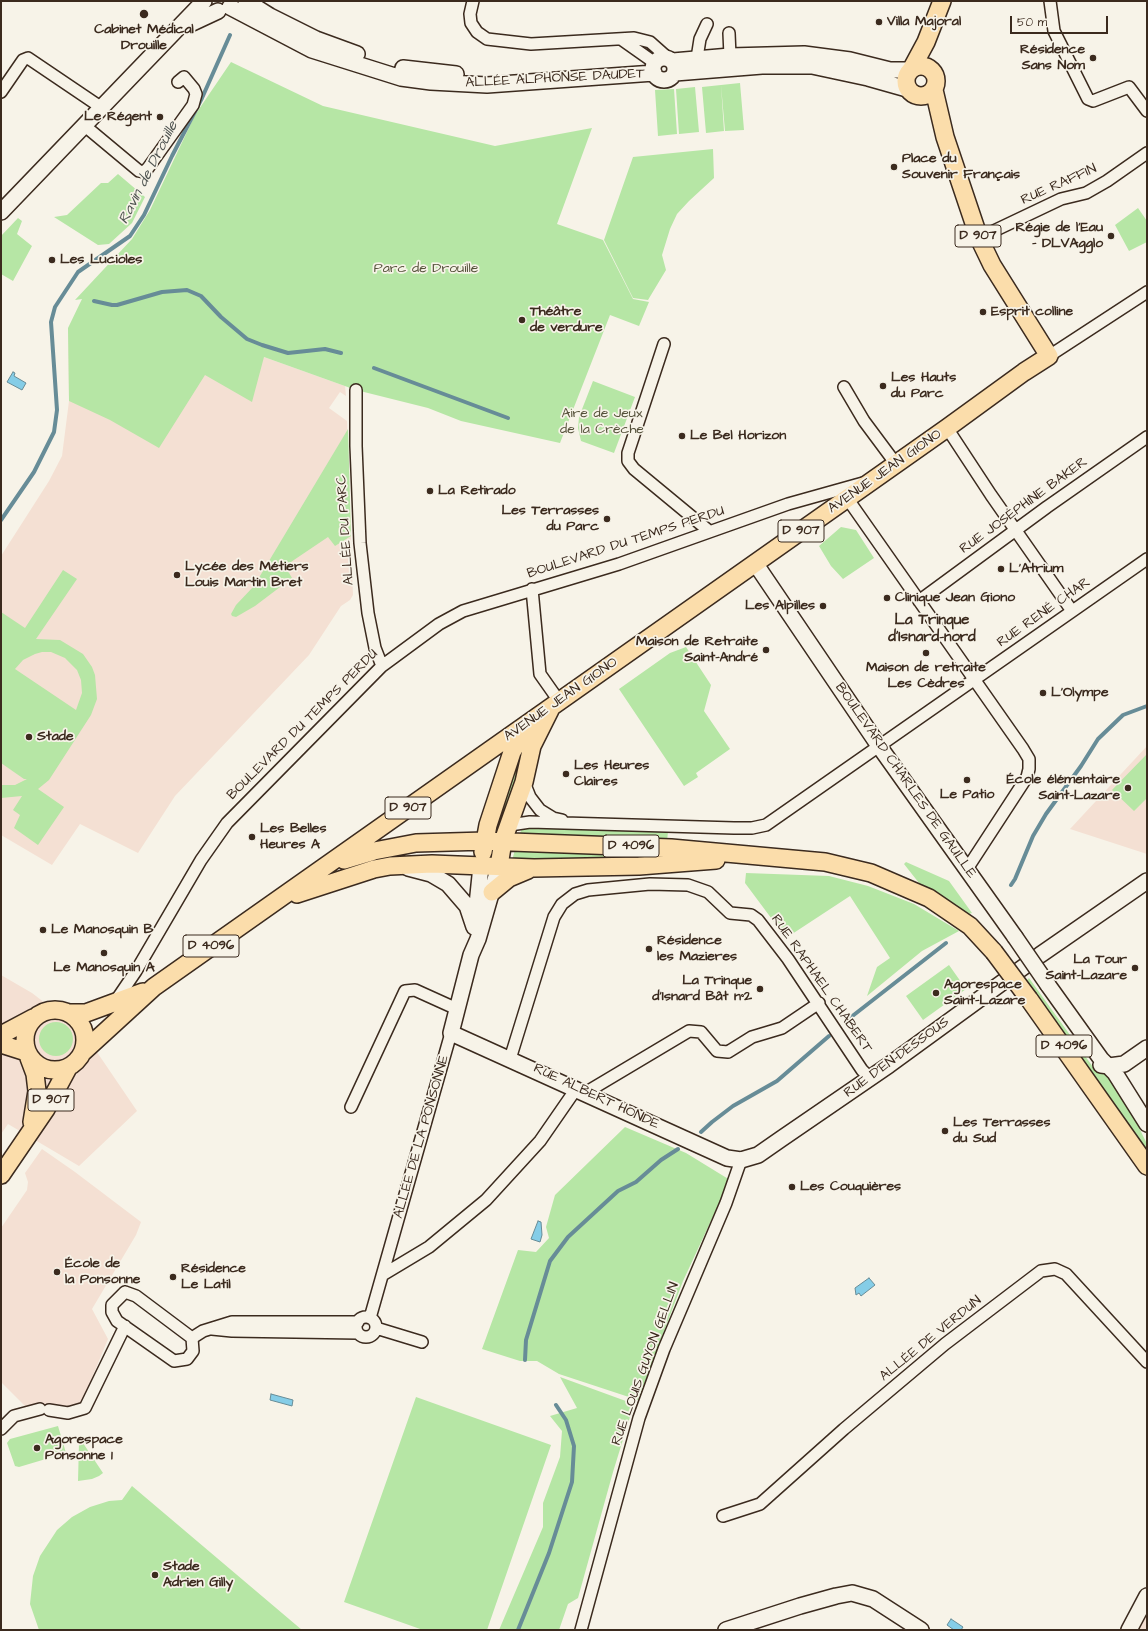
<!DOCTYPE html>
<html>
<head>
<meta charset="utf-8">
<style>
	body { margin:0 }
	#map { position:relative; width:1148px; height:1631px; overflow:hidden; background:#f7f3e8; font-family:"Architects Daughter",sans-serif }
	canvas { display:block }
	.frame { position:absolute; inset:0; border:2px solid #3b2a1e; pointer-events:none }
	.scale { position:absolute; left:1010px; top:16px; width:98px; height:18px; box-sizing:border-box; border:2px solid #3b2a1e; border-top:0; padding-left:5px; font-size:12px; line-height:14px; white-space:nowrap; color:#3b2a1e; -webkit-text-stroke:3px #f7f3e8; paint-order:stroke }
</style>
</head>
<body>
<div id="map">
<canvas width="1148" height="1631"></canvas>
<div class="frame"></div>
<div class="scale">50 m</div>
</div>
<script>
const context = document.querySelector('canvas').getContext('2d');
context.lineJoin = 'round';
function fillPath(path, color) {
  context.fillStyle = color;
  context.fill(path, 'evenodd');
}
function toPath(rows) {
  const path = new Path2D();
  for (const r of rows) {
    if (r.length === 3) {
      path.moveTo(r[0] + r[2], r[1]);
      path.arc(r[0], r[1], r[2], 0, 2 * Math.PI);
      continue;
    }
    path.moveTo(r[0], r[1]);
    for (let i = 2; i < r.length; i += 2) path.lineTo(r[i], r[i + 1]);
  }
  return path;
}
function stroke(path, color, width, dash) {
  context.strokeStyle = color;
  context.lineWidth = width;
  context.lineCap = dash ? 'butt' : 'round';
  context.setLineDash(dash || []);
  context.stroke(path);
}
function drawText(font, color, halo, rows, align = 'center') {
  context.font = font + ' "Architects Daughter",sans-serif';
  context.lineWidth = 3.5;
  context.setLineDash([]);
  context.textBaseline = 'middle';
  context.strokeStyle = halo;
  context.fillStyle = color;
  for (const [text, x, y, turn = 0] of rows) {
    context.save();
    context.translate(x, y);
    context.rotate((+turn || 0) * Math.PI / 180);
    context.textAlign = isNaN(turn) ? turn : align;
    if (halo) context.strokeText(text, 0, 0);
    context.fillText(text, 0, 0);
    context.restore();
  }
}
fillPath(toPath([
	[68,328,264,357,345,386,346,396,340,392,329,408,347,421,353,595,350,600,341,606,309,655,175,796,138,853,80,824,52,865,1,835,1,556,49,481,62,456,69,401],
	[1147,746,1147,854,1070,829],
	[1,975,32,993,84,1033,137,1111,79,1166,8,1124,1,1134],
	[42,1149,75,1172,141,1222,136,1235,92,1309,108,1339,77,1414,64,1417,30,1411,1,1382,1,1228,27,1190,28,1182,25,1173],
	[1147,1613,1147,1630,1137,1630]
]), '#f4e0d3');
fillPath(toPath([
	[231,62,323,106,495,146,592,128,557,224,603,240,633,299,649,302,639,326,610,315,560,443,461,421,428,408,356,390,264,357,252,402,205,375,159,448,110,420,69,401,68,328,82,299,75,300,132,239,150,210,195,115],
	[740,83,744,130,725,131,721,85],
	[721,85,724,131,706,133,702,87],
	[695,87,699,132,679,134,676,89],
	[674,89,677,134,658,136,655,90],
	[713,149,714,178,689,201,677,214,670,229,662,255,666,270,648,300,633,298,604,240,633,157],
	[118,174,145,197,132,223,109,244,98,245,54,217,67,215,101,183,108,183],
	[1138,208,1147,221,1147,242,1129,251,1115,225],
	[18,218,22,221,17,234,32,246,13,281,1,274,1,236],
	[593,381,635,397,614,453,581,441,578,428,579,417],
	[348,429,351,536,335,546,328,537,285,566,292,578,255,606,236,617,232,616,231,614,236,605,254,586],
	[841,527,856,530,874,558,843,579,831,566,819,546],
	[63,570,77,579,36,639,60,640,83,654,92,667,95,675,97,699,91,715,49,780,38,789,64,807,38,845,14,828,20,815,13,810,22,796,1,798,1,785,15,785,27,779,24,779,1,763,1,612,25,628],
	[42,652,51,652,65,658,77,670,81,680,82,693,76,710,15,669,23,660,35,654],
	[686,647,711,685,704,711,730,749,696,773,698,777,684,786,619,689,670,653],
	[521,753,524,753,503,822,498,827,495,827,518,756],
	[1147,754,1147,798,1134,811,1112,790],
	[522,828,668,832,667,841,519,836],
	[515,849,668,856,649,860,512,861],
	[906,862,949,881,972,913,969,914,919,883,904,864],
	[746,873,829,876,868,886,914,904,959,931,922,951,867,996,877,967,890,958,850,896,786,938,745,883],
	[949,965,966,989,923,1020,906,996],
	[1029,978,1093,1067,1108,1075,1129,1107,1147,1144,1147,1156,1026,981],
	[56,1039,17],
	[625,1127,686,1153,730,1180,683,1281,638,1400,559,1374,537,1361,520,1361,482,1349,518,1250,536,1252,549,1238,546,1227,555,1195],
	[560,1377,634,1404,613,1472,578,1598,568,1604,559,1630,499,1630,543,1527,543,1503,560,1457,562,1431,550,1416,577,1408],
	[416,1397,551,1445,487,1630,423,1630,344,1602],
	[58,1426,66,1453,19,1467,15,1466,7,1443,10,1439],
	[79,1443,83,1443,103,1473,99,1476,92,1479,78,1481],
	[132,1486,302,1630,39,1630,30,1604,33,1576,40,1556,57,1530,72,1517,90,1507,109,1501,122,1500]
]), '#b6e6a5');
const water = toPath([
	[13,372,15,373,14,376,26,383,22,390,7,382,13,372],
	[538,1221,541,1222,542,1235,540,1242,531,1239,538,1221],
	[869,1278,875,1285,861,1296,859,1293,856,1295,855,1288,869,1278],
	[271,1394,293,1400,292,1406,270,1400,271,1394],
	[951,1619,963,1627,961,1630,954,1630,947,1625,951,1619]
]);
fillPath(water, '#85cde7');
stroke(water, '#678c97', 1);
stroke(toPath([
	[94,301,112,305,117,305,162,292,187,290,201,296,221,317,247,339,262,345,288,353,325,349,341,353],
	[374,368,508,418],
	[1,520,34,472,54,432,57,410,51,322,55,307,78,272,130,236,144,215,172,156,202,98,230,35],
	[1011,885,1015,879,1033,836,1046,814,1081,766,1098,739,1123,715,1147,706],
	[846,1021,946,943],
	[701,1132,712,1122,733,1106,777,1081,829,1036],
	[525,1360,526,1340,550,1261,568,1237,618,1191,636,1182,661,1160,678,1149],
	[518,1630,549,1553,572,1482,574,1446,566,1420,556,1405]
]), '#678c97', 4);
const street = toPath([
	[473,1,470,14,471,23,477,32,487,39,531,44,634,38,650,42,668,58],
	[1050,1,1054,31,1088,99,1093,101,1129,87,1147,111],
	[729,33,730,56],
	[621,39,655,63],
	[697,58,700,39,707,24],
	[1,92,23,60,28,58,102,108],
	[85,126,139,171,144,172,148,168,193,105,196,94,194,89,184,77,178,82],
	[979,238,1061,199,1086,193,1107,181,1147,153],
	[664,344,628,453,628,461,634,469,709,531],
	[1049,356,1147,292],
	[844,387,864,421,896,464],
	[356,390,356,446,360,543,368,613,375,648,382,666],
	[947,428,991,495,1072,611],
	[847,498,1023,749,1029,759,1029,769,1027,777,967,869],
	[532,589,540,674,559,701],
	[919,601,1047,507,1147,437],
	[524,782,530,797,540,810,553,818,562,820],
	[510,825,530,822,734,828,752,828,766,825,1147,559],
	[115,1002,136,971,201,860,227,823,382,666,439,624,463,611,619,564,788,504,863,483],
	[510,1059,554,917,562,904,575,894,588,890,650,884,688,885,708,892,730,913,751,915,758,920,788,959,862,1070,870,1078],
	[585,1093,689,1031,701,1032,717,1051,728,1052,752,1037,782,1028,819,1003],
	[351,1107,405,991,415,990,457,1009],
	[384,1274,429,1247,486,1200,540,1141,576,1089],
	[125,1292,136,1296,192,1338,193,1351,187,1359,174,1361,117,1321,112,1312,112,1305,125,1292],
	[366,1327,10],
	[370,1318,451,1033],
	[376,1328,422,1342],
	[212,1329,232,1331,358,1333],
	[192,1338,203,1331,232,1322,358,1322],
	[49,1410,68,1413,85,1408,125,1326],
	[1,1429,14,1416,40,1409],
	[723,1516,760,1504,844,1429,945,1344,1041,1271,1055,1269,1066,1274,1147,1362],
	[581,1630,639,1418,664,1349,726,1203,741,1160]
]);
const secondary = toPath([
	[246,1,270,16,316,39,357,54],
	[230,7,312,50,401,78,431,82,487,85,654,73],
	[188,25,218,11],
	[664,69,11],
	[673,61,730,56,804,54,850,60,890,70,910,70],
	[403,68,456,74],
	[675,73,762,66,812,66,868,78,907,89],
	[1,212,204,1],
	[755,563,879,746,1015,937],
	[499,866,478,939,471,955,451,1033,727,1158,741,1160,758,1155,781,1139,889,1065,1040,955,1147,881],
	[408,868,431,874,448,884,467,906,474,927],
	[475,924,481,866],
	[1048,985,1101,1059,1115,1073,1147,1124],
	[1101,1065,1109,1066,1124,1064,1147,1048],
	[726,1630,800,1606,836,1596,852,1593,873,1599,921,1630],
	[1129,1630,1147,1596]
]);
const primary = toPath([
	[921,81,15],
	[912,68,926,42,942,1],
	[483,852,488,825,512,752,526,728],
	[344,860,374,851,416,843,485,841,671,848,825,862,871,873,929,898,970,926,994,952],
	[499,866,503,841,524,782,532,746,550,710],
	[492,892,509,878,528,870],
	[297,894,374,869,390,866,432,864,534,868,639,866,716,860],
	[1029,999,1147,1166],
	[55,1040,30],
	[69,1013,86,1013,143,992],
	[1,1035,33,1018],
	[1,1044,26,1052],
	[83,1052,154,987,947,428,1024,372,1049,356,992,265,979,238,945,137,934,90],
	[29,1058,35,1074,37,1091,32,1122],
	[1,1175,46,1109,68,1068]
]);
stroke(street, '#3b2a1e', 14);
stroke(secondary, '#3b2a1e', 18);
stroke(primary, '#3b2a1e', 20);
stroke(street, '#f7f3e8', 11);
stroke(secondary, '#f7f3e8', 15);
stroke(primary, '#fbddab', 17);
const secondaryBridge = toPath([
	[1015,937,1048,985]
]);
const primaryBridge = toPath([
	[994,952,1029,999]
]);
stroke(secondaryBridge, '#3b2a1e', 18, []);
stroke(primaryBridge, '#3b2a1e', 20, []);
stroke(secondaryBridge, '#f7f3e8', 15);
stroke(primaryBridge, '#fbddab', 17);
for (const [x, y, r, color] of [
	[144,14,5,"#3b2a1e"],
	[879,22,4,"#3b2a1e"],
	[1093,58,4,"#3b2a1e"],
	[160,117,4,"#3b2a1e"],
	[894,167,4,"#3b2a1e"],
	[1111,236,4,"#3b2a1e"],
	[52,260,4,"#3b2a1e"],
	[983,312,4,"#3b2a1e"],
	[522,320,4,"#3b2a1e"],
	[883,386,4,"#3b2a1e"],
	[682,436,4,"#3b2a1e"],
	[430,491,4,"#3b2a1e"],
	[607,519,4,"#3b2a1e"],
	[1001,569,4,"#3b2a1e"],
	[177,575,4,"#3b2a1e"],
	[887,598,4,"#3b2a1e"],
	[823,606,4,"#3b2a1e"],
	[766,650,4,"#3b2a1e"],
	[926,653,4,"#3b2a1e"],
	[1043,693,4,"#3b2a1e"],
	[29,737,4,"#3b2a1e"],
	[566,774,4,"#3b2a1e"],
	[967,780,4,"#3b2a1e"],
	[1128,788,4,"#3b2a1e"],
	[252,837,4,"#3b2a1e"],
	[43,930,4,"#3b2a1e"],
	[649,949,4,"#3b2a1e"],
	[104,953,4,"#3b2a1e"],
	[1135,968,4,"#3b2a1e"],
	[760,989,4,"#3b2a1e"],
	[936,993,4,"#3b2a1e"],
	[945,1131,4,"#3b2a1e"],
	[792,1187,4,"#3b2a1e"],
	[57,1272,4,"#3b2a1e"],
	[173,1277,4,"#3b2a1e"],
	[37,1448,4,"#3b2a1e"],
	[155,1575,4,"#3b2a1e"]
]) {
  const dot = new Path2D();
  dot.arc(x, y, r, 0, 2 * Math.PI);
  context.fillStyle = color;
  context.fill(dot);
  stroke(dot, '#f7f3e8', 1.5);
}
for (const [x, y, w] of [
	[978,236,46],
	[801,531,46],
	[408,808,46],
	[631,846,56],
	[211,946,56],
	[1064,1046,56],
	[51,1100,46]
]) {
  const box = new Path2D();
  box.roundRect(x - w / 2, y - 11, w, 22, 3);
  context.fillStyle = '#f7f3e8';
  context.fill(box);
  stroke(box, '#3b2a1e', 1);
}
drawText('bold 13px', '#3b2a1e', null, [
	["D 907",978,236],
	["D 907",801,531],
	["D 907",408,808],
	["D 4096",631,846],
	["D 4096",211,946],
	["D 4096",1064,1046],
	["D 907",51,1100]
]);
drawText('bold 14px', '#3b2a1e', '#f7f3e8', [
	["Villa Majoral",887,22],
	["Cabinet Médical",144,30,"center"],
	["Drouille",144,46,"center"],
	["Résidence",1085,50,"right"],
	["Sans Nom",1085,66,"right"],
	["Le Régent",152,117,"right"],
	["Place du",902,159],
	["Souvenir Français",902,175],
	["Régie de l'Eau",1103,228,"right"],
	["- DLVAgglo",1103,244,"right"],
	["Les Lucioles",60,260],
	["Théâtre",530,312],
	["de verdure",530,328],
	["Esprit colline",991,312],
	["Les Hauts",891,378],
	["du Parc",891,394],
	["Le Bel Horizon",690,436],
	["La Retirado",438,491],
	["Les Terrasses",599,511,"right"],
	["du Parc",599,527,"right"],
	["Lycée des Métiers",185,567],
	["Louis Martin Bret",185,583],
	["L'Atrium",1009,569],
	["Clinique Jean Giono",895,598],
	["Les Alpilles",815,606,"right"],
	["Maison de Retraite",758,642,"right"],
	["Saint-André",758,658,"right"],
	["Maison de retraite",926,668,"center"],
	["Les Cèdres",926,684,"center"],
	["L'Olympe",1051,693],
	["Stade",37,737],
	["Les Heures",574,766],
	["Claires",574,782],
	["École élémentaire",1120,780,"right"],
	["Saint-Lazare",1120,796,"right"],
	["Le Patio",967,795,"center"],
	["Les Belles",260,829],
	["Heures A",260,845],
	["Le Manosquin B",51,930],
	["Résidence",657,941],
	["les Mazieres",657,957],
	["La Tour",1127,960,"right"],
	["Saint-Lazare",1127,976,"right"],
	["Le Manosquin A",104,968,"center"],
	["La Trinque",752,981,"right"],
	["d'Isnard Bât n°2",752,997,"right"],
	["Agorespace",944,985],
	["Saint-Lazare",944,1001],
	["Les Terrasses",953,1123],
	["du Sud",953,1139],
	["Les Couquières",800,1187],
	["École de",65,1264],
	["la Ponsonne",65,1280],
	["Résidence",181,1269],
	["Le Latil",181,1285],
	["Agorespace",45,1440],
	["Ponsonne 1",45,1456],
	["Stade",163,1567],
	["Adrien Gilly",163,1583]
], 'left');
drawText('14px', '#3b2a1e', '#f7f3e8', [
	["ALLÉE ALPHONSE DAUDET",555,79,-3],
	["RUE RAFFIN",1059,185,-24],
	["AVENUE JEAN GIONO",885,472,-35],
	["RUE JOSÉPHINE BAKER",1024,506,-36],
	["ALLÉE DU PARC",346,530,-94],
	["BOULEVARD DU TEMPS PERDU",626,543,-18],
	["RUE RENÉ CHAR",1044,613,-35],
	["AVENUE JEAN GIONO",561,700,-35],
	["BOULEVARD DU TEMPS PERDU",303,725,-45],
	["BOULEVARD CHARLES DE GAULLE",905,781,55],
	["RUE RAPHAEL CHABERT",821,984,55],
	["RUE D'EN-DESSOUS",897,1058,-36],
	["RUE ALBERT HONDE",596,1097,25],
	["ALLÉE DE LA PONSONNE",422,1137,-74],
	["ALLÉE DE VERDUN",931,1339,-39],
	["RUE LOUIS GUYON GELLIN",646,1364,-70]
]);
drawText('14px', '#545039', '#f7f3e8', [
	["Parc de Drouille",426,269],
	["Aire de Jeux",602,414],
	["de la Crèche",602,430]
]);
drawText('italic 15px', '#4e5350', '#f7f3e8', [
	["Ravin de Drouille",149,173,-63]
]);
drawText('bold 15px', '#3b2a1e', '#f7f3e8', [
	["La Trinque",932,621],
	["d'Isnard-nord",932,638]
]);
</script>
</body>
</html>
